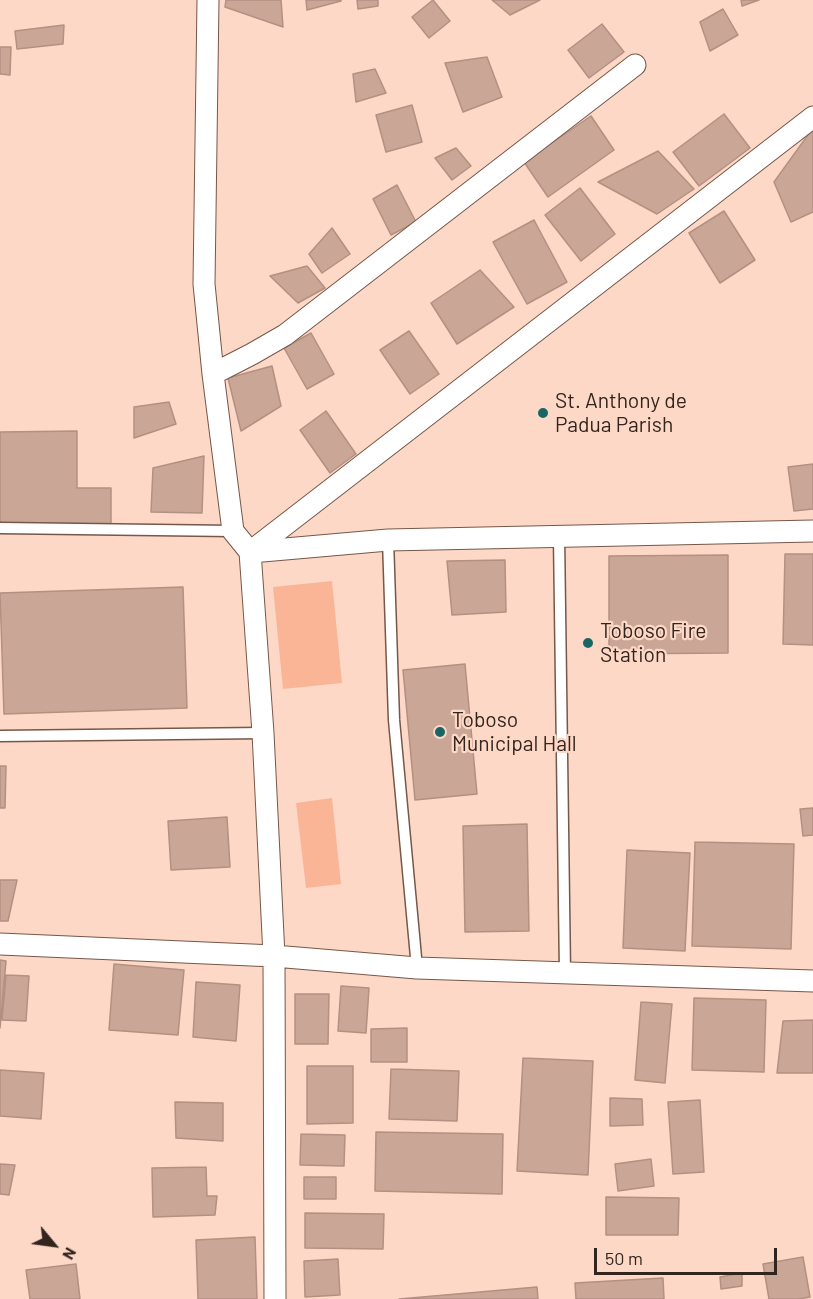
<!DOCTYPE html>
<html>
<head>
<meta charset="utf-8">
<style>
	body { margin:0 }
	#map { position:relative; width:813px; height:1299px; overflow:hidden; background:#fed8c7; font-family:Barlow,sans-serif }
	canvas { display:block }
	.north { position:absolute; left:24px; top:1215px; width:60px; height:60px; -webkit-text-stroke:4px #fed8c7; paint-order:stroke; rotate:119deg; font-size:16px; font-weight:700; line-height:24px; text-align:center; color:#32251e }
	.north::after { content:''; display:block; margin:auto; width:21px; height:27px; background:#32251e; clip-path:polygon(50% 0,100% 100%,50% 72%,0 100%) }
	.scale { position:absolute; left:594px; top:1248px; width:183px; height:27px; box-sizing:border-box; border:3px solid #32251e; border-top:0; padding-left:8px; font-size:18px; line-height:21px; white-space:nowrap; color:#32251e; -webkit-text-stroke:4px #fed8c7; paint-order:stroke }
</style>
</head>
<body>
<div id="map">
<canvas width="813" height="1299"></canvas>
<div class="north">N</div>
<div class="scale">50 m</div>
</div>
<script>
const context = document.querySelector('canvas').getContext('2d');
context.lineJoin = 'round';
function fillPath(path, color) {
  context.fillStyle = color;
  context.fill(path, 'evenodd');
}
function toPath(rows) {
  const path = new Path2D();
  for (const r of rows) {
    path.moveTo(r[0], r[1]);
    for (let i = 2; i < r.length; i += 2) path.lineTo(r[i], r[i + 1]);
  }
  return path;
}
function stroke(path, color, width, dash) {
  context.strokeStyle = color;
  context.lineWidth = width;
  context.lineCap = dash ? 'butt' : 'round';
  context.setLineDash(dash || []);
  context.stroke(path);
}
function drawText(font, color, halo, rows, align = 'center') {
  context.font = font + ' Barlow,sans-serif';
  context.lineWidth = 4.5;
  context.setLineDash([]);
  context.textBaseline = 'middle';
  context.strokeStyle = halo;
  context.fillStyle = color;
  for (const [text, x, y, turn = 0] of rows) {
    context.save();
    context.translate(x, y);
    context.rotate((+turn || 0) * Math.PI / 180);
    context.textAlign = isNaN(turn) ? turn : align;
    if (halo) context.strokeText(text, 0, 0);
    context.fillText(text, 0, 0);
    context.restore();
  }
}
fillPath(toPath([
	[332,581,342,683,283,689,273,587],
	[332,798,341,884,306,888,296,803]
]), '#fab596');
const building = toPath([
	[226,0,281,0,283,27,225,7,226,0],
	[306,0,341,0,341,1,307,10,306,0],
	[357,0,378,0,378,6,358,9,357,0],
	[433,0,450,21,429,38,412,17,433,0],
	[492,0,540,0,510,15,492,0],
	[741,0,759,0,742,6,741,0],
	[723,9,738,35,710,51,700,22,723,9],
	[602,24,624,52,589,78,568,50,602,24],
	[64,25,63,44,17,49,15,31,64,25],
	[0,47,11,47,10,75,0,74,0,47],
	[487,57,502,97,463,112,445,63,487,57],
	[375,69,386,93,356,102,353,74,375,69],
	[412,105,422,142,386,152,376,115,412,105],
	[724,114,750,148,699,186,673,152,724,114],
	[591,116,614,150,548,197,524,162,591,116],
	[813,128,813,212,791,222,774,182,813,128],
	[456,148,471,166,452,180,435,158,456,148],
	[658,151,694,189,657,214,598,182,658,151],
	[397,185,416,222,391,235,373,199,397,185],
	[580,188,615,234,581,261,545,215,580,188],
	[724,211,755,260,720,283,689,233,724,211],
	[534,220,567,282,527,304,493,242,534,220],
	[332,228,350,254,322,273,309,254,332,228],
	[307,266,325,288,298,303,270,276,307,266],
	[480,270,514,307,457,344,431,303,480,270],
	[409,331,439,374,410,394,380,350,409,331],
	[311,333,334,374,307,389,284,348,311,333],
	[272,366,281,406,241,431,228,378,272,366],
	[169,402,176,424,134,438,134,407,169,402],
	[326,411,356,454,330,473,300,430,326,411],
	[77,431,77,488,111,488,111,524,0,524,0,432,77,431],
	[204,456,202,513,151,512,153,468,204,456],
	[813,464,813,509,794,511,788,467,813,464],
	[785,554,813,554,813,645,783,644,785,554],
	[728,555,728,653,609,654,609,556,728,555],
	[505,560,506,612,452,615,447,561,505,560],
	[183,587,187,708,4,714,0,593,183,587],
	[465,664,477,794,415,800,403,670,465,664],
	[0,766,6,766,5,808,0,808,0,766],
	[813,808,813,835,803,836,800,809,813,808],
	[227,817,230,867,171,870,168,821,227,817],
	[527,824,529,931,465,932,463,826,527,824],
	[695,842,794,844,791,949,692,946,695,842],
	[627,850,690,853,685,951,623,948,627,850],
	[0,880,17,880,8,921,0,921,0,880],
	[0,960,6,961,0,1028,0,960],
	[114,964,184,970,178,1035,109,1030,114,964],
	[6,975,29,976,26,1021,2,1020,6,975],
	[196,982,240,985,236,1041,193,1037,196,982],
	[341,986,369,988,366,1033,338,1031,341,986],
	[295,994,329,994,328,1044,295,1044,295,994],
	[694,998,766,1000,764,1072,692,1070,694,998],
	[641,1002,672,1004,665,1083,635,1080,641,1002],
	[813,1020,813,1073,777,1073,783,1021,813,1020],
	[407,1028,407,1062,371,1062,371,1029,407,1028],
	[523,1058,593,1061,588,1175,517,1171,523,1058],
	[307,1066,353,1066,353,1123,307,1124,307,1066],
	[391,1069,459,1071,457,1121,389,1119,391,1069],
	[0,1070,44,1073,41,1119,0,1116,0,1070],
	[610,1098,642,1099,643,1125,610,1126,610,1098],
	[700,1100,704,1172,673,1174,668,1102,700,1100],
	[175,1102,223,1103,223,1141,176,1138,175,1102],
	[376,1132,503,1134,502,1194,375,1191,376,1132],
	[301,1134,345,1135,344,1166,300,1165,301,1134],
	[651,1159,654,1186,618,1191,615,1164,651,1159],
	[0,1164,15,1165,9,1195,0,1194,0,1164],
	[206,1167,207,1196,217,1196,215,1215,153,1217,152,1168,206,1167],
	[304,1177,336,1177,336,1199,304,1199,304,1177],
	[606,1197,679,1198,678,1235,606,1235,606,1197],
	[305,1213,384,1214,383,1249,305,1248,305,1213],
	[255,1237,257,1299,198,1299,196,1240,255,1237],
	[803,1257,810,1297,799,1299,769,1299,763,1264,803,1257],
	[338,1259,340,1295,305,1297,304,1261,338,1259],
	[76,1264,80,1299,30,1299,26,1270,76,1264],
	[742,1273,742,1286,721,1289,720,1277,742,1273],
	[663,1278,664,1299,576,1299,575,1283,663,1278],
	[537,1287,538,1299,399,1299,537,1287]
]);
fillPath(building, '#caa696');
stroke(building, '#b39081', 1.5);
const lane = toPath([
	[0,528,233,531],
	[559,536,565,973],
	[388,540,394,720,417,968],
	[0,736,263,733]
]);
const street = toPath([
	[208,0,204,284,213,374,233,531,250,552,263,733,274,956,275,1299],
	[213,374,252,354,285,335,635,65],
	[250,552,813,117],
	[251,552,388,540,813,531],
	[0,944,274,956,417,968,813,981]
]);
stroke(lane, '#765748', 13);
stroke(street, '#765748', 23);
stroke(lane, '#fff', 10);
stroke(street, '#fff', 21);
for (const [x, y, r, color] of [
	[543,413,6,"#186663"],
	[588,643,6,"#186663"],
	[440,732,6,"#186663"]
]) {
  const dot = new Path2D();
  dot.arc(x, y, r, 0, 2 * Math.PI);
  context.fillStyle = color;
  context.fill(dot);
  stroke(dot, '#fed8c7', 2);
}
drawText('21px', '#32251e', '#fed8c7', [
	["St. Anthony de",555,401],
	["Padua Parish",555,425],
	["Toboso Fire",600,631],
	["Station",600,655],
	["Toboso",452,720],
	["Municipal Hall",452,744]
], 'left');
</script>
</body>
</html>
